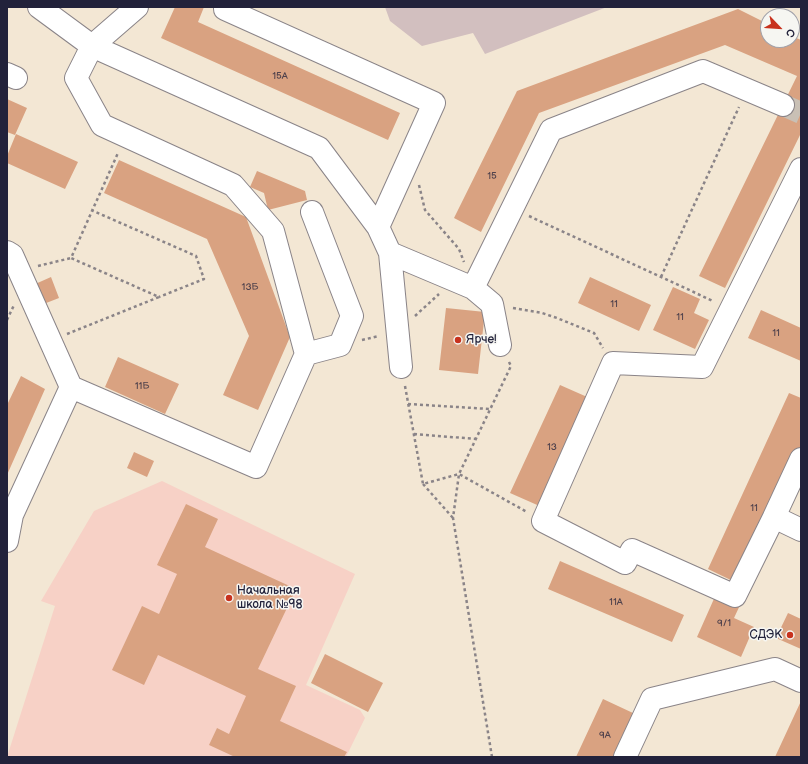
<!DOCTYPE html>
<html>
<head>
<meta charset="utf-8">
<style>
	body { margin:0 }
	#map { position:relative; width:808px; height:764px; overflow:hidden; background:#f3e7d4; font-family:"Balsamiq Sans",sans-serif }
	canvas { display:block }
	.frame { position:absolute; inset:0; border:8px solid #22223b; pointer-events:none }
	.north { position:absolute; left:760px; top:8px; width:40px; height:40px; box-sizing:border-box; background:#f6f6f2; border:1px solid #a1a1a9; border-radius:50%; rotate:115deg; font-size:11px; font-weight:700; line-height:16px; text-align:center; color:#22223b }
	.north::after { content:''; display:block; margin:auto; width:14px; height:18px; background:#c8321e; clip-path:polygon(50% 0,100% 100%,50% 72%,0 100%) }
</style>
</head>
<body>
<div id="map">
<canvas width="808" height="764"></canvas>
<div class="frame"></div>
<div class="north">С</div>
</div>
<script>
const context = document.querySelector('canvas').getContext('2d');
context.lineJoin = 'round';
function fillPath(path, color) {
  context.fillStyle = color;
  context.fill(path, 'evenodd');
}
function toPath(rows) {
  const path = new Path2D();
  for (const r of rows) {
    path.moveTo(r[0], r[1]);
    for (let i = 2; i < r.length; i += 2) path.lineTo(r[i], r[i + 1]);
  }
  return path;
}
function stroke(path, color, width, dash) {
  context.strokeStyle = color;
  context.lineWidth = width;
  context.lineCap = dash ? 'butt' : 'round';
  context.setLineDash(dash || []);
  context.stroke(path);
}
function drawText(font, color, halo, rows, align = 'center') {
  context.font = font + ' "Balsamiq Sans",sans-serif';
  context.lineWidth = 3;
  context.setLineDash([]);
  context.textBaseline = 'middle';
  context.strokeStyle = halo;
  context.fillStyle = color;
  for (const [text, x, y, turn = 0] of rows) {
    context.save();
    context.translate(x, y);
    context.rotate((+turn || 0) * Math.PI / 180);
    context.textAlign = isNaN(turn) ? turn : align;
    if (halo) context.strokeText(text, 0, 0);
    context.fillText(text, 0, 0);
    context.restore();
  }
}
fillPath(toPath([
	[162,481,355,574,306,685,360,710,365,718,346,757,7,757,55,606,41,601,94,511]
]), '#f7d1c6');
fillPath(toPath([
	[385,7,607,7,485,54,473,33,422,46,390,21]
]), '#d2bfbf');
fillPath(toPath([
	[175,7,204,7,198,22,400,113,388,140,161,38],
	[738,9,768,24,768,40,792,40,792,36,801,40,801,133,725,288,699,276,797,76,725,45,539,113,481,232,454,218,517,91],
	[7,99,27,108,15,135,7,132],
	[16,134,78,162,65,189,7,163,7,156],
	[119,160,246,217,290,337,258,410,223,395,249,336,207,239,104,193],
	[257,171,305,191,307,200,268,210,264,193,250,187],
	[51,277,59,298,41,305,33,285],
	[590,277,651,305,639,331,578,303],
	[673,287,700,299,694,313,709,320,695,349,653,330],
	[446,308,485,312,478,374,439,370],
	[761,310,801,328,801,361,748,338],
	[118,357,179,384,165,414,105,387],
	[21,376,45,389,7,475,7,405],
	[560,385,594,400,544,508,510,493],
	[789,393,801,398,801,446,737,583,708,569],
	[134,452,154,461,147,477,127,468],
	[186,504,218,519,205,547,296,589,258,669,296,686,280,721,347,752,344,757,235,757,209,745,217,728,229,734,246,696,158,655,144,685,112,670,142,606,159,614,177,574,157,565],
	[560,561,684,615,672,642,548,589],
	[717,592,741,603,734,618,754,627,741,657,697,637],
	[788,613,801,619,801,649,776,638],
	[325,654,383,683,368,712,311,683],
	[603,699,633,713,613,757,576,757],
	[801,701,801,757,775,757]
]), '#d9a281');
stroke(toPath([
	[783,105,801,113]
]), '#c9c0b5', 22, [22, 11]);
const minor = toPath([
	[137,7,92,46,319,148,378,227],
	[225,7,225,9,434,103,378,227,390,253,473,288,551,130,703,71,783,105],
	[7,74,16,78],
	[7,252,12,255,71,387,256,467,306,354,273,231,233,185,102,125,76,78,92,46,39,7],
	[390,253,401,367],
	[473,288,492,304,500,345],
	[306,354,340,345,352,316,312,212],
	[801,459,774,517,801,530],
	[774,517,735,596,632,550,625,563,543,521,613,363,702,367,801,169],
	[7,541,12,515,71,387],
	[625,757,652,699,775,669,801,681]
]);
stroke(minor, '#8a8488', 24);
stroke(toPath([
	[419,185,425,210,459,249,464,262],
	[91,210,196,256,204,279,159,297],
	[529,216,713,301],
	[38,266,71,258],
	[661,277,739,107],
	[513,308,542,313,557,318,594,333,603,348],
	[415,316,439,294],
	[7,320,14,305],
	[67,334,159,297,71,258,118,153],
	[362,340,379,336],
	[405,386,423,484,459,474,527,512],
	[408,404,490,409],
	[414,434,476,439],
	[423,484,453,518],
	[492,757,453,518,459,474,511,366,509,362]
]), '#8a8488', 2.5, [3, 3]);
stroke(minor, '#fff', 22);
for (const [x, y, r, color] of [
	[458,340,4,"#c8321e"],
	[229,598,4,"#c8321e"],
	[790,635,4,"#c8321e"]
]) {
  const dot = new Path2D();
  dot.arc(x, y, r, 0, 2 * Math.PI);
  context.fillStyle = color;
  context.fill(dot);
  stroke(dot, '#f6f6f2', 1.5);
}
drawText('10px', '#50424c', null, [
	["15А",280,76],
	["15",492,176],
	["13Б",250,287],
	["11",614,304],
	["11",680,317],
	["11",776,333],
	["11Б",142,386],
	["13",552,447],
	["11",754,508],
	["11А",616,602],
	["9/1",724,623],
	["9А",605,735]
]);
drawText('12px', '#22223b', '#f6f6f2', [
	["Ярче!",466,340],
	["Начальная",237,591],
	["школа №98",237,605],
	["СДЭК",782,635,"right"]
], 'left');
</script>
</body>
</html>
